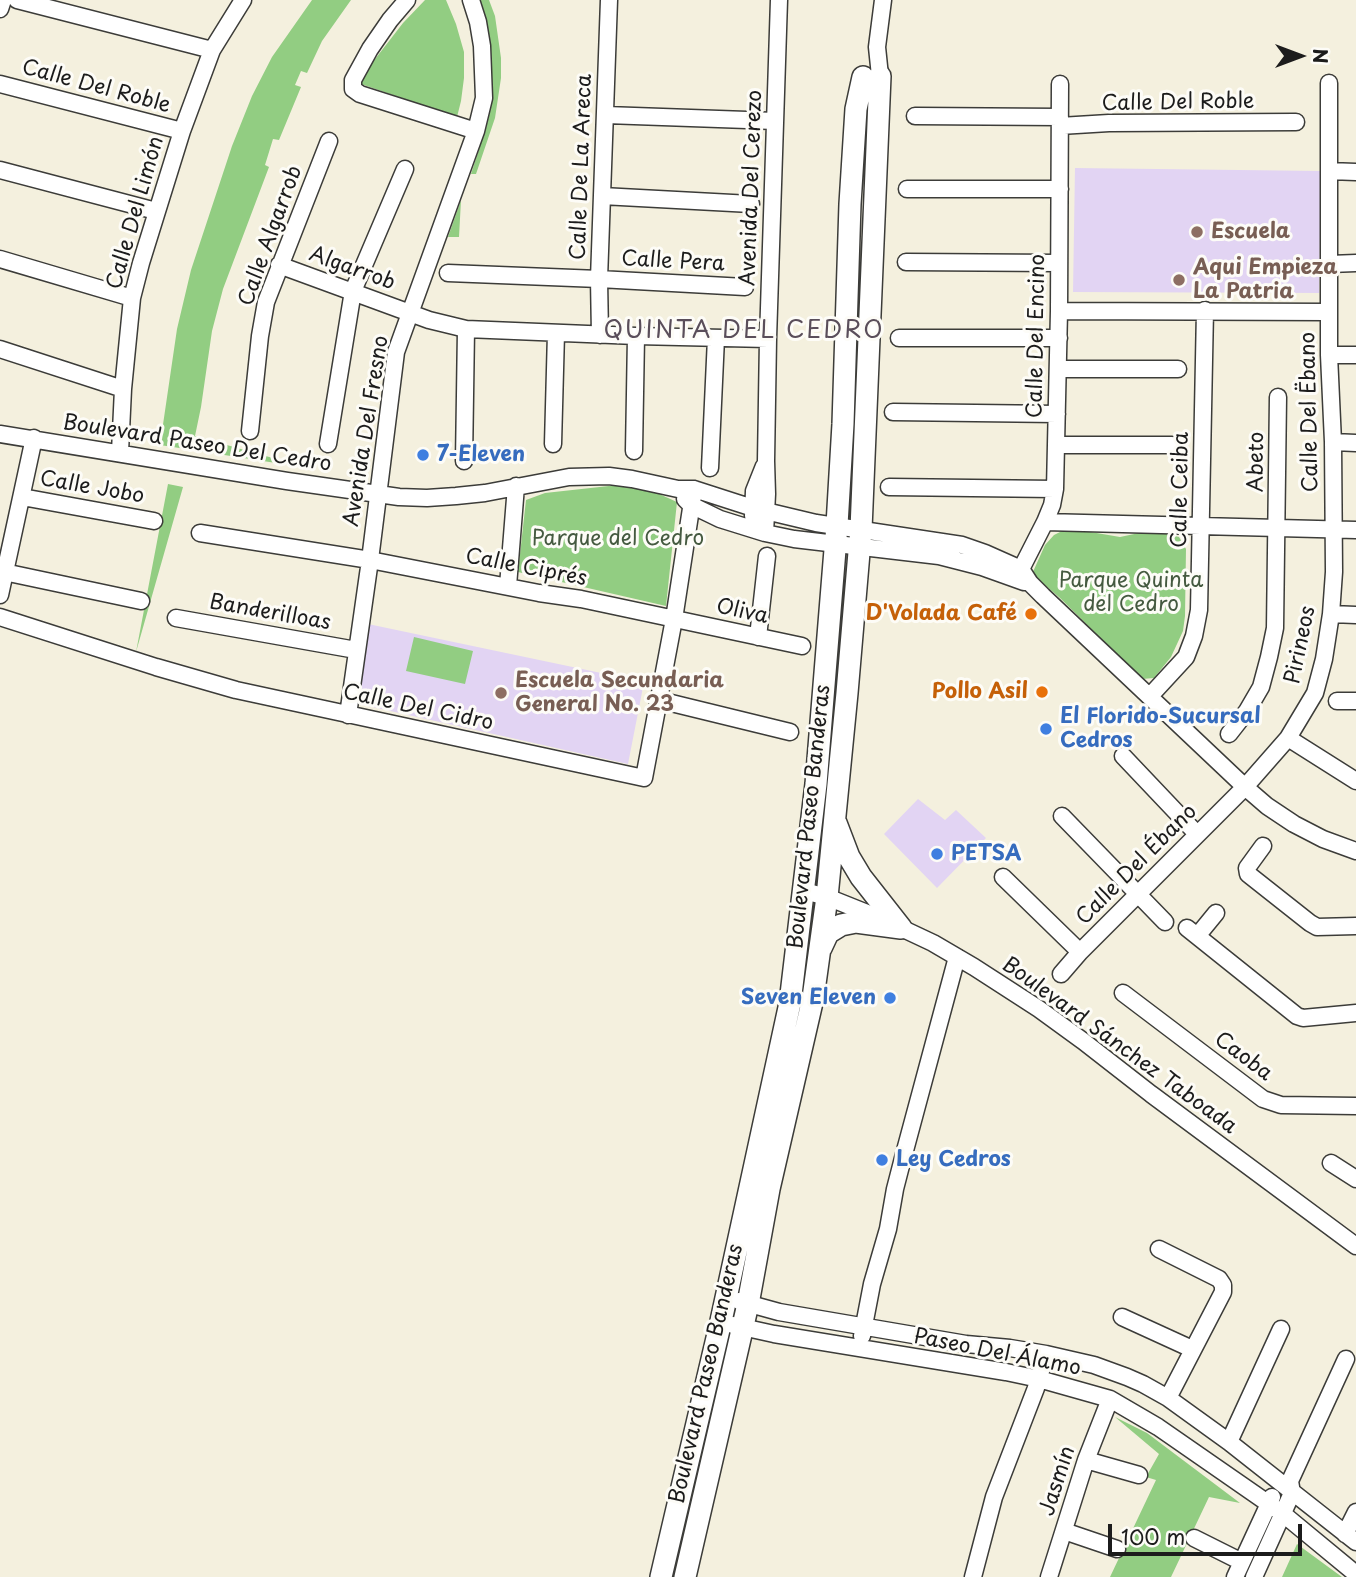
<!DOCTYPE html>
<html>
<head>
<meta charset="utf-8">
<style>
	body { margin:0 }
	#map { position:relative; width:1356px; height:1577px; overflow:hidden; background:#f4f0de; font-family:"Playpen Sans",sans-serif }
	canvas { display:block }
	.north { position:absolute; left:1265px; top:21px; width:70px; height:70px; -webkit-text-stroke:5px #fdfcf7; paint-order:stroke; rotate:90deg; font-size:19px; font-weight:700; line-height:28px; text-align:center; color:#1c1c1c }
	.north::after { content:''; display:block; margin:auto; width:24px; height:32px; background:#1c1c1c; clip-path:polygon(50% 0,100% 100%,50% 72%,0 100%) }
	.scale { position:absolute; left:1108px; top:1524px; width:194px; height:32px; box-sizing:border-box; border:4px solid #1c1c1c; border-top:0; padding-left:9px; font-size:21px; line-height:24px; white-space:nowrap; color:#1c1c1c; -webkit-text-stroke:5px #fdfcf7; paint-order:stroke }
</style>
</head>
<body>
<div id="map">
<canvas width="1356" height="1577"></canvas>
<div class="north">N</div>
<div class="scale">100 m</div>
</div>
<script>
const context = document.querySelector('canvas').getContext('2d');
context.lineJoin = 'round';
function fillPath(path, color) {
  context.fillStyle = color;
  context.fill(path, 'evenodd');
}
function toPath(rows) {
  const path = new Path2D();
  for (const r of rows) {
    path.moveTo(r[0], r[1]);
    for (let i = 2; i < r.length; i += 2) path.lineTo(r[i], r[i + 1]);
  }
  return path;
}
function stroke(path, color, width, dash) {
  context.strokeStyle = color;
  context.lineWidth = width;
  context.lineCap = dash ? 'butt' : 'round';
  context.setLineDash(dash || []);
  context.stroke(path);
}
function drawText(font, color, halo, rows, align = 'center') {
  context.font = font + ' "Playpen Sans",sans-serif';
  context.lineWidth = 6;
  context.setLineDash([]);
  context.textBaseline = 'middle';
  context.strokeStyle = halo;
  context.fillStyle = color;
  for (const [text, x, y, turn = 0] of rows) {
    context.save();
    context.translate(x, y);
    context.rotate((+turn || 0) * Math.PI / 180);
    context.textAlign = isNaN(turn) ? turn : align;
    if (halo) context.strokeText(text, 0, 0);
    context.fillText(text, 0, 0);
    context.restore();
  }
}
fillPath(toPath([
	[1075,168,1321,171,1319,293,1073,292],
	[368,624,644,682,628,764,359,704],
	[918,799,945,820,956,810,986,838,937,888,884,834]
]), '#e2d4f3');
fillPath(toPath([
	[312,0,351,0,322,41,307,73,301,71,295,85,301,87,279,140,273,139,265,165,269,167,223,289,212,331,201,407,195,436,308,468,160,445,177,329,191,270,232,146,252,96,272,57],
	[425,0,446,0,456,24,464,52,464,78,461,101,457,117,361,84,372,63,403,23],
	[479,0,489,0,495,16,501,58,501,78,495,118,476,174,471,174,486,128,492,102,492,71,490,45,485,19],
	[461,200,459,237,448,237],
	[168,484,183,487,136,652],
	[618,485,648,489,677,502,666,606,518,572,526,500,545,493],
	[1064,530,1079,530,1120,537,1139,533,1166,534,1179,537,1186,549,1185,616,1183,631,1171,657,1154,678,1142,679,1060,598,1032,574,1045,545,1054,535],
	[414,637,473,651,465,684,406,671],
	[1115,1417,1147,1433,1240,1503,1209,1497,1171,1577,1110,1577,1156,1480,1146,1477,1159,1454],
	[1297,1544,1342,1577,1282,1577]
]), '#92cd82');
const minor = toPath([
	[17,0,212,50],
	[407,0,390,20,370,49,353,80,353,89,360,94,476,131],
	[0,9,3,0],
	[880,76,877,47,883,0],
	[0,84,182,131],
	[606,115,775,121],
	[915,116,1060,117],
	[1060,126,1109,123,1296,122],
	[0,170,156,211],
	[1329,171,1356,172],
	[907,189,1060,189],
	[602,196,751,204],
	[0,259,132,298],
	[906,262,1059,263],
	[1330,264,1356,263],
	[279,265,429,320,466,329,636,336,768,339],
	[448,273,599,279,745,287],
	[1059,311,1329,312],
	[600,335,599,279,609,0],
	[899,338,1059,338],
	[0,349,123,389],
	[1329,355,1356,355],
	[1058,369,1178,369],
	[893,412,1057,414],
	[250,431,260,336,266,302,329,141],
	[0,434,287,481,399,497,427,498,456,496,485,493,569,477,609,476,632,479,678,489,694,489,753,508,816,523,962,545,985,553,1021,569,1030,583,1043,596,1245,787,1267,806,1294,824,1323,839,1356,851],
	[1333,442,1356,443],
	[328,444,353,291,405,169],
	[553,444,556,333],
	[1057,445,1172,445],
	[634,451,636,336],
	[120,452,123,389,132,298,141,263,182,131,212,50,243,0],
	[464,461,466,329],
	[710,468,716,338],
	[889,487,1055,489],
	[22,497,154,521],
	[685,499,691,505,720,519,765,533,794,539,939,556,982,567,1024,582],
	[753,516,754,491,764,466],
	[1045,522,1356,530],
	[200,533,370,560,539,593,581,599,802,646],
	[765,533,767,494,766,461,768,339,779,0],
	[4,572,141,601],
	[1017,577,1045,522,1052,505,1055,489,1059,311,1060,84],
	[508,586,516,486],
	[0,595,34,438],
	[1331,614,1356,615],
	[0,617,156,667,236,690,644,778,674,619,694,489],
	[176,618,356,650],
	[758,637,767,556],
	[1150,696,1186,657,1194,636,1199,610,1205,310],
	[659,700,790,732],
	[1337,701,1356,701],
	[348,715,370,560,396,352,476,131,484,98,482,46,478,22,471,0],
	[1229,734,1247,711,1261,687,1269,657,1275,628,1278,397],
	[1288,738,1356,781],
	[1123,756,1197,834],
	[1062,816,1165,922],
	[1263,846,1247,868,1248,874,1310,923,1317,927,1356,926],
	[1003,877,1080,952],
	[804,891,827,897,882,919,933,943,974,967,1039,1009,1083,1041,1151,1094,1356,1246],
	[1187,928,1297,1016,1303,1018,1356,1013],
	[1198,935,1216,913],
	[1061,974,1080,952,1245,787,1288,738,1315,693,1324,659,1331,614,1334,572,1333,442,1329,355,1329,83],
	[1123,993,1263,1099,1281,1105,1356,1106],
	[1331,1163,1356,1179],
	[1159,1249,1219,1279,1223,1285,1223,1292,1168,1398],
	[739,1301,779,1312,966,1344,1010,1348,1046,1354,1094,1365,1127,1377,1143,1384,1168,1398,1229,1442,1356,1542],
	[1122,1317,1192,1349],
	[733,1325,774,1334,1006,1372,1039,1379,1110,1399,1158,1427,1282,1513,1356,1574],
	[862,1336,872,1284,888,1229,895,1189,903,1158,957,957],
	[1229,1442,1281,1329],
	[1086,1460,1139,1475],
	[1064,1531,1117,1549],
	[1345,1534,1356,1512],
	[1194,1538,1242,1562],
	[973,1577,994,1497,1036,1388,1046,1354],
	[1049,1577,1086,1460,1110,1399],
	[1235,1577,1272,1497],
	[1254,1577,1292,1493,1290,1481,1346,1359]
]);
const major = toPath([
	[836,823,849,857,861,877,901,928],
	[821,948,828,933,841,925,856,922,901,928],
	[661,1577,721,1321,790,1003,816,784,837,525,843,424,850,204,856,109,863,77],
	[685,1577,748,1304,769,1189,813,998,827,897,847,693,861,529,880,76]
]);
stroke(minor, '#3c3c39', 19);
stroke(major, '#3c3c39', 24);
stroke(minor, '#fff', 16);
stroke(major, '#fff', 21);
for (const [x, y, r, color] of [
	[1197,232,7,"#8d6e63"],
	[1179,280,7,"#8d6e63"],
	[423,455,7,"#3f7fe0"],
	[1031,614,7,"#e8710a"],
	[1042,692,7,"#e8710a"],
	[501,693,7,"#8d6e63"],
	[1046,729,7,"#3f7fe0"],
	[937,854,7,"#3f7fe0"],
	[890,998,7,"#3f7fe0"],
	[882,1160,7,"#3f7fe0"]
]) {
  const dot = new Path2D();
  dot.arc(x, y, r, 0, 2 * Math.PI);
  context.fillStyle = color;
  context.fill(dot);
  stroke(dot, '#fdfcf7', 2.5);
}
drawText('21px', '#1c1c1c', '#fdfcf7', [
	["Calle Del Roble",96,87,15],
	["Calle Del Roble",1178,103,-1],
	["Calle De La Areca",582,167,-88],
	["Avenida Del Cerezo",752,188,-88],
	["Calle Del Limón",136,213,-74],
	["Calle Algarrob",271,236,-70],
	["Calle Pera",673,262,3],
	["Algarrob",352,269,20],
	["Calle Del Encino",1037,336,-89],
	["Calle Del Ëbano",1310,412,-91],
	["Avenida Del Fresno",367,431,-81],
	["Boulevard Paseo Del Cedro",197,444,9],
	["Abeto",1257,462,-89],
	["Calle Jobo",92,488,10],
	["Calle Ceiba",1181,490,-89],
	["Calle Ciprés",526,568,11],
	["Oliva",742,612,12],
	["Banderilloas",270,613,10],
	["Pirineos",1301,645,-78],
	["Calle Del Cidro",418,708,12],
	["Boulevard Paseo Banderas",810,817,-84],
	["Calle Del Ébano",1137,865,-45],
	["Boulevard Sánchez Taboada",1119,1046,36],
	["Caoba",1243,1057,37],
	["Paseo Del Álamo",997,1353,11],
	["Boulevard Paseo Banderas",707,1374,-77],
	["Jasmín",1058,1481,-72]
]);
drawText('bold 21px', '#785e54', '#fdfcf7', [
	["Escuela",1211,232],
	["Aqui Empieza",1193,268],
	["La Patria",1193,292],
	["Escuela Secundaria",515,681],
	["General No. 23",515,705]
], 'left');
drawText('bold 21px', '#366cbe', '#fdfcf7', [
	["7-Eleven",437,455],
	["El Florido-Sucursal",1060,717],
	["Cedros",1060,741],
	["PETSA",951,854],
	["Seven Eleven",876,998,"right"],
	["Ley Cedros",896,1160]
], 'left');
drawText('21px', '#455a40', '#fdfcf7', [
	["Parque del Cedro",618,539],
	["Parque Quinta",1131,581],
	["del Cedro",1131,605]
]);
drawText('bold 21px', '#c56008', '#fdfcf7', [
	["D'Volada Café",1017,614],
	["Pollo Asil",1028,692]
], 'right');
context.letterSpacing = '2px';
drawText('24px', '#5a4e5a', '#fdfcf7', [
	["QUINTA DEL CEDRO",744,331]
]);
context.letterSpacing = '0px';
</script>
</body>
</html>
